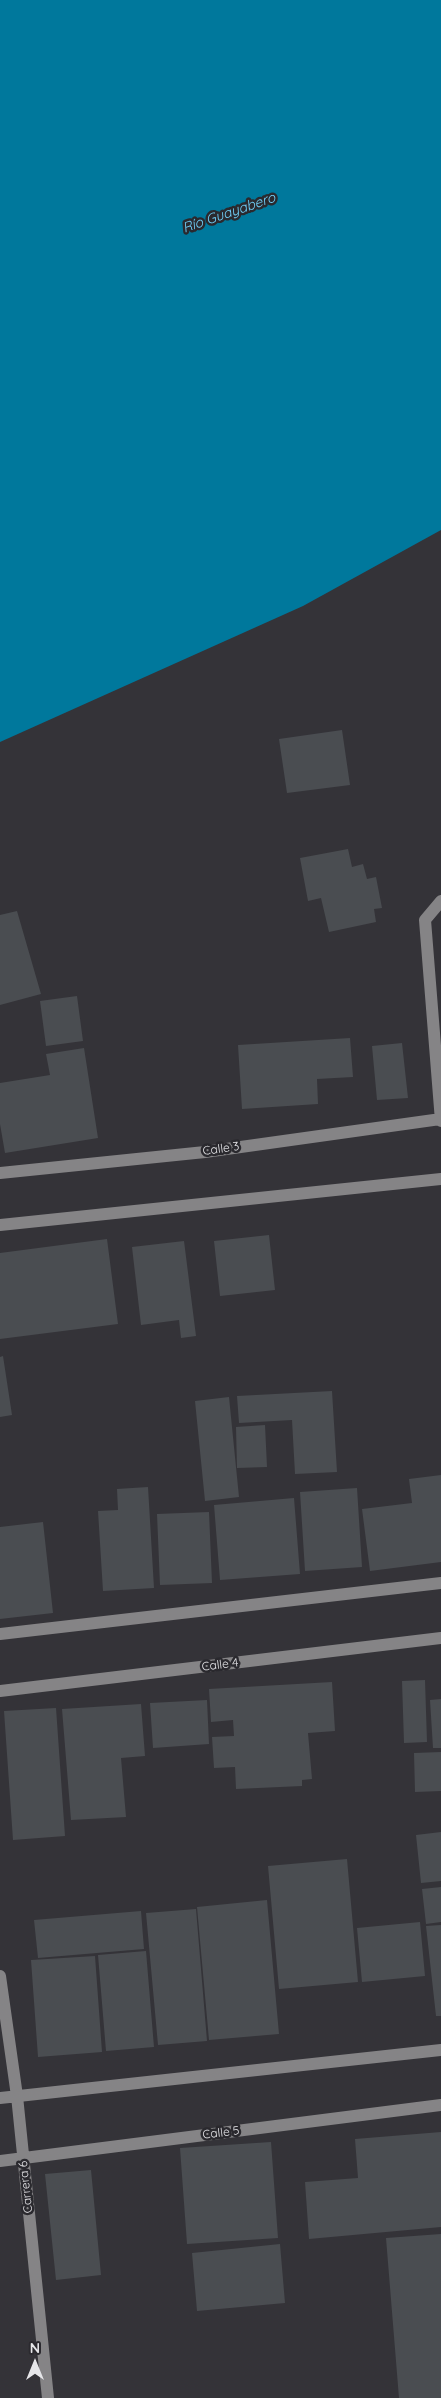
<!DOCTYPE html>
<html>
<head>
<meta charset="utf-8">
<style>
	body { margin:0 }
	#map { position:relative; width:441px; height:2398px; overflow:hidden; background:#343338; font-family:Quicksand,sans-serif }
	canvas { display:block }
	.north { position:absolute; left:10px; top:2338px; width:50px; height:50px; -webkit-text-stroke:4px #2a292e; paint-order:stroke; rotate:0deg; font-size:14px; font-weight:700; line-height:20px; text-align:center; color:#e6e6e9 }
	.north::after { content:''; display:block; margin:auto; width:18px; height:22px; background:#e6e6e9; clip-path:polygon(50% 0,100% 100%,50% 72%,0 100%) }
</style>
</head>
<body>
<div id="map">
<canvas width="441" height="2398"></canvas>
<div class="north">N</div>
</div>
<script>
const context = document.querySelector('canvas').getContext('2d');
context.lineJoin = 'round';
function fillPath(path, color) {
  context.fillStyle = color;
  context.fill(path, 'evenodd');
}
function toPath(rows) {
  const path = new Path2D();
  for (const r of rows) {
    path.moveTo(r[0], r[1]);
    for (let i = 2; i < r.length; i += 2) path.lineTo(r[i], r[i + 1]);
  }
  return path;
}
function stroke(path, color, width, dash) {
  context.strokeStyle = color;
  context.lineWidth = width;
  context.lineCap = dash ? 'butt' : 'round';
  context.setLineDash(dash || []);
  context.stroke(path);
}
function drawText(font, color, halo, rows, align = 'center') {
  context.font = font + ' Quicksand,sans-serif';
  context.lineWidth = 5;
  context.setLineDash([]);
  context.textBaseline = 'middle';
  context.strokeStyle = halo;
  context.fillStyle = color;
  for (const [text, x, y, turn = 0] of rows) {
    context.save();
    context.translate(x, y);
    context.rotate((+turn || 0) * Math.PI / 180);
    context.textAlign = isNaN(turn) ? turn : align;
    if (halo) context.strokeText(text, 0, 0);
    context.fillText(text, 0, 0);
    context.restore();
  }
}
fillPath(toPath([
	[0,0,441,0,441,530,303,606,0,742]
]), '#00789c');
fillPath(toPath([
	[342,730,350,785,287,793,279,739],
	[348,849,352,867,363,864,367,879,376,877,382,908,374,909,376,922,329,932,321,898,308,901,300,858],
	[17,911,41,994,0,1005,0,915],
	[77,996,83,1041,46,1046,40,1001],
	[350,1038,353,1077,317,1079,318,1104,242,1109,238,1045],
	[402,1043,408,1098,377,1100,372,1046],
	[84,1048,98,1138,5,1153,0,1124,0,1083,50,1075,46,1054],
	[269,1235,275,1290,220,1296,214,1241],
	[107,1239,118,1324,0,1339,0,1253],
	[184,1241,196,1336,181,1338,179,1320,141,1325,132,1247],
	[3,1356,12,1415,0,1417,0,1357],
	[332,1391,337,1472,295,1474,292,1420,239,1423,237,1396],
	[229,1397,239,1497,205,1501,195,1401],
	[265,1425,267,1467,237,1468,236,1427],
	[441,1475,441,1562,370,1571,362,1509,412,1503,409,1479],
	[148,1487,154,1588,103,1591,98,1511,118,1510,117,1489],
	[357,1488,362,1567,305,1571,300,1492],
	[294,1498,300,1574,220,1580,214,1505],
	[209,1512,212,1583,160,1585,157,1514],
	[43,1522,53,1613,0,1619,0,1527],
	[425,1680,427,1742,404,1743,402,1681],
	[332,1682,335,1731,308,1733,312,1779,302,1780,302,1786,236,1789,235,1767,214,1768,212,1737,234,1736,233,1720,211,1722,209,1689],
	[441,1699,441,1748,433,1748,430,1700],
	[207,1700,209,1744,153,1748,150,1703],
	[141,1704,145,1756,121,1758,126,1817,71,1820,62,1709],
	[56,1708,65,1836,13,1840,4,1711],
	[441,1752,441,1791,415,1792,414,1753],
	[441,1832,441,1881,421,1883,416,1835],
	[347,1859,358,1982,279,1989,268,1866],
	[441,1887,441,1922,426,1924,422,1889],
	[267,1900,279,2034,209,2040,197,1907],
	[196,1909,207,2041,158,2045,146,1913],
	[141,1911,144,1949,38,1958,34,1920],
	[420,1922,425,1976,362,1982,357,1928],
	[441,1925,441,2016,436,2016,426,1926],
	[146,1951,154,2047,106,2051,98,1955],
	[95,1956,102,2052,38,2057,31,1960],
	[441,2132,441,2227,309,2239,305,2182,358,2178,355,2139],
	[271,2142,278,2238,187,2244,180,2148],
	[91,2170,101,2275,56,2280,45,2174],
	[441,2234,441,2398,399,2398,386,2238],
	[280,2244,285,2303,197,2311,192,2253]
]), '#4a4d51');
stroke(toPath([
	[441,901,425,920,441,1121],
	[0,1173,205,1152,441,1119],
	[0,1225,441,1179],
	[0,1634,441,1583],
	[0,1691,441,1638],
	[0,1976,17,2096,48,2398],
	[0,2098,441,2050],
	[0,2161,441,2105]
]), '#858486', 12);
drawText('12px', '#e6e6e9', '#2a292e', [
	["Calle 3",221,1149,-8],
	["Calle 4",220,1665,-7],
	["Calle 5",221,2133,-7],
	["Carrera 6",26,2187,-96]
]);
drawText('italic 14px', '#71d1fa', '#2a292e', [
	["Río Guayabero",229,213,-19]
]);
</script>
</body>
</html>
